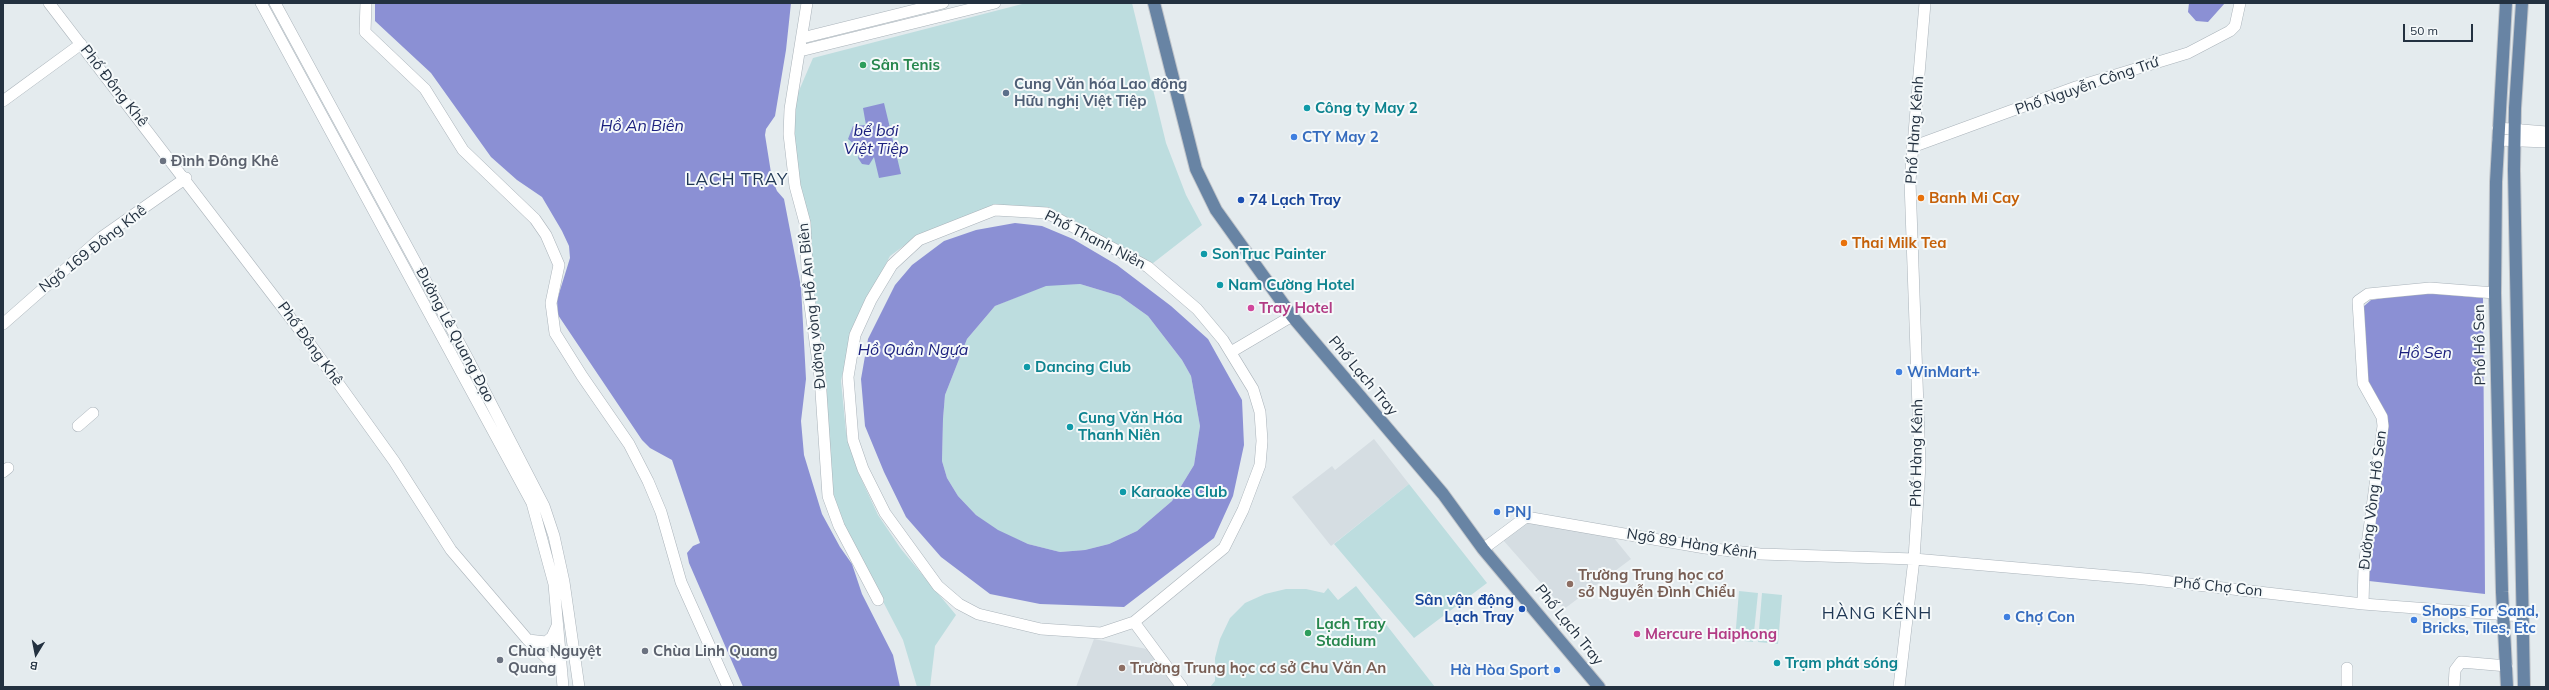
<!DOCTYPE html>
<html>
<head>
<meta charset="utf-8">
<style>
	body { margin:0 }
	#map { position:relative; width:2549px; height:690px; overflow:hidden; background:#e4ebee; font-family:Mulish,sans-serif }
	canvas { display:block }
	.frame { position:absolute; inset:0; border:4px solid #233140; pointer-events:none }
	.north { position:absolute; left:16px; top:634px; width:40px; height:40px; -webkit-text-stroke:3px #f5f9fa; paint-order:stroke; rotate:190deg; font-size:11px; font-weight:700; line-height:16px; text-align:center; color:#233140 }
	.north::after { content:''; display:block; margin:auto; width:14px; height:18px; background:#233140; clip-path:polygon(50% 0,100% 100%,50% 72%,0 100%) }
	.scale { position:absolute; left:2403px; top:24px; width:70px; height:18px; box-sizing:border-box; border:2px solid #233140; border-top:0; padding-left:5px; font-size:12px; line-height:14px; white-space:nowrap; color:#233140; -webkit-text-stroke:3px #f5f9fa; paint-order:stroke }
</style>
</head>
<body>
<div id="map">
<canvas width="2549" height="690"></canvas>
<div class="frame"></div>
<div class="north">B</div>
<div class="scale">50 m</div>
</div>
<script>
const context = document.querySelector('canvas').getContext('2d');
context.lineJoin = 'round';
function fillPath(path, color) {
  context.fillStyle = color;
  context.fill(path, 'evenodd');
}
function toPath(rows) {
  const path = new Path2D();
  for (const r of rows) {
    path.moveTo(r[0], r[1]);
    for (let i = 2; i < r.length; i += 2) path.lineTo(r[i], r[i + 1]);
  }
  return path;
}
function stroke(path, color, width, dash) {
  context.strokeStyle = color;
  context.lineWidth = width;
  context.lineCap = dash ? 'butt' : 'round';
  context.setLineDash(dash || []);
  context.stroke(path);
}
function drawText(font, color, halo, rows, align = 'center') {
  context.font = font + ' Mulish,sans-serif';
  context.lineWidth = 4;
  context.setLineDash([]);
  context.textBaseline = 'middle';
  context.strokeStyle = halo;
  context.fillStyle = color;
  for (const [text, x, y, turn = 0] of rows) {
    context.save();
    context.translate(x, y);
    context.rotate((+turn || 0) * Math.PI / 180);
    context.textAlign = isNaN(turn) ? turn : align;
    if (halo) context.strokeText(text, 0, 0);
    context.fillText(text, 0, 0);
    context.restore();
  }
}
fillPath(toPath([
	[1374,439,1409,484,1331,546,1292,497,1332,466,1335,470],
	[1528,519,1609,532,1631,559,1564,609,1503,540],
	[1094,639,1147,649,1175,687,1076,687]
]), '#d5dde2');
fillPath(toPath([
	[1026,3,1132,3,1166,143,1186,195,1202,225,1148,267,1051,208,995,209,917,236,890,256,853,326,841,381,846,432,858,472,878,515,901,549,956,615,935,646,930,687,917,687,903,640,828,496,823,375,808,222,797,187,791,130,795,100,813,58],
	[1080,284,1120,296,1148,316,1182,360,1191,376,1200,426,1194,465,1172,501,1137,531,1109,544,1085,550,1060,552,1028,544,998,531,976,515,958,496,947,478,942,461,943,419,945,395,967,339,995,306,1046,285],
	[1409,484,1487,583,1414,638,1334,544],
	[1356,586,1435,687,1210,687,1215,681,1215,658,1220,639,1230,618,1245,603,1265,594,1286,589,1306,589,1324,593,1328,588,1338,600],
	[1739,591,1758,593,1753,642,1735,640],
	[1762,593,1782,595,1778,644,1758,642]
]), '#bddddf');
fillPath(toPath([
	[375,3,791,3,786,50,775,116,766,129,765,135,772,179,777,191,784,199,801,287,806,379,801,421,804,455,822,514,840,547,852,564,862,594,893,655,900,687,743,687,689,563,687,553,693,546,700,543,672,460,650,448,642,440,558,315,557,300,570,258,569,246,562,231,542,197,517,180,491,157,431,73,375,21],
	[2189,3,2225,3,2208,22,2196,21,2188,12],
	[884,103,901,174,879,178,874,157,869,165,862,164,858,158,862,147,855,145,848,139,853,126,866,125,863,108],
	[1015,223,1042,226,1073,239,1117,265,1171,306,1208,339,1242,400,1244,445,1233,496,1214,538,1124,607,1040,604,990,594,941,557,906,517,884,472,865,426,861,379,868,339,895,285,912,265,944,241,976,230],
	[1080,284,1120,296,1148,316,1182,360,1191,376,1200,426,1194,465,1172,501,1137,531,1109,544,1085,550,1060,552,1028,544,998,530,976,515,958,496,947,478,942,461,943,419,945,395,967,339,995,306,1046,286],
	[2419,292,2483,298,2485,594,2369,581,2366,578,2387,421,2368,383,2363,307,2371,300]
]), '#8b90d4');
const minor = toPath([
	[49,3,305,337,394,461,451,550,527,639,562,673],
	[261,3,532,503,554,584,563,687],
	[275,3,467,357,544,506,554,536,564,582,579,687],
	[366,3,365,32,425,89,463,150,535,219,546,235,559,265,551,303,555,333,582,376,629,444,648,481,661,512,681,582,728,687],
	[807,3,790,109,789,134,795,186,805,223,808,291,820,377,828,496,839,526,878,600],
	[802,38,943,3],
	[800,51,995,3],
	[3,101,81,44],
	[2498,128,2546,132],
	[2498,140,2546,142],
	[1912,147,2076,87,2188,53,2230,31,2235,26,2240,3],
	[995,210,1047,213,1148,267,1197,309,1223,340,1253,389,1260,412,1262,441,1260,465,1243,510,1224,548,1134,622,1101,633,1041,629,978,614,959,604,938,586,885,513,863,469,853,440,848,377,855,335,871,300,892,265,919,240,995,210],
	[3,324,102,237,186,178],
	[1231,352,1292,316],
	[78,426,93,413],
	[3,472,8,468],
	[1483,549,1526,517,1705,548,1760,554,1914,559,2145,579,2363,604,2522,616],
	[2363,604,2364,567,2383,426,2382,417,2363,383,2358,301,2368,294,2430,288,2495,293],
	[1134,622,1182,687],
	[528,640,546,642,552,637,557,626],
	[2347,668,2347,687],
	[1899,687,1914,559,1920,465,1910,181,1925,3],
	[2454,687,2455,670,2461,662,2507,666]
]);
const major = toPath([
	[1154,3,1196,169,1216,210,1292,316,1443,494,1483,549,1599,687],
	[2506,3,2496,182,2495,293,2502,592,2507,687],
	[2522,3,2515,108,2514,170,2524,687]
]);
stroke(minor, '#aab3ba', 12);
stroke(major, '#c1c5ca', 14);
stroke(minor, '#fff', 11);
stroke(major, '#6884a4', 12);
for (const [x, y, r, color] of [
	[863,65,4,"#2e9e5b"],
	[1006,93,4,"#5c6f8a"],
	[1307,108,4,"#0f9aa8"],
	[1294,137,4,"#3f7fe0"],
	[163,161,4,"#6b7280"],
	[1921,198,4,"#e8710a"],
	[1241,200,4,"#1a4fb4"],
	[1844,243,4,"#e8710a"],
	[1204,254,4,"#0f9aa8"],
	[1220,285,4,"#0f9aa8"],
	[1251,308,4,"#d1479c"],
	[1027,367,4,"#0f9aa8"],
	[1899,372,4,"#3f7fe0"],
	[1070,427,4,"#0f9aa8"],
	[1123,492,4,"#0f9aa8"],
	[1497,512,4,"#3f7fe0"],
	[1570,584,4,"#8d6e63"],
	[1522,609,4,"#1a4fb4"],
	[2007,617,4,"#3f7fe0"],
	[2414,620,4,"#3f7fe0"],
	[1308,633,4,"#2e9e5b"],
	[1637,634,4,"#d1479c"],
	[645,651,4,"#6b7280"],
	[500,660,4,"#6b7280"],
	[1777,663,4,"#0f9aa8"],
	[1122,668,4,"#8d6e63"],
	[1557,670,4,"#3f7fe0"]
]) {
  const dot = new Path2D();
  dot.arc(x, y, r, 0, 2 * Math.PI);
  context.fillStyle = color;
  context.fill(dot);
  stroke(dot, '#f5f9fa', 1.5);
}
drawText('bold 15px', '#27864d', '#f5f9fa', [
	["Sân Tenis",871,65],
	["Lạch Tray",1316,624],
	["Stadium",1316,641]
], 'left');
drawText('bold 15px', '#4e5e75', '#f5f9fa', [
	["Cung Văn hóa Lao động",1014,84],
	["Hữu nghị Việt Tiệp",1014,101]
], 'left');
drawText('15px', '#233140', '#f5f9fa', [
	["Phố Đông Khê",114,86,52],
	["Phố Nguyễn Công Trứ",2087,86,-19],
	["Phố Hàng Kênh",1915,130,-86],
	["Phố Thanh Niên",1095,240,27],
	["Ngõ 169 Đông Khê",93,249,-38],
	["Đường vòng Hồ An Biên",812,306,-96],
	["Đường Lê Quang Đạo",455,335,62],
	["Phố Đông Khê",310,344,54],
	["Phố Hồ Sen",2480,345,-91],
	["Phố Lạch Tray",1363,376,50],
	["Phố Hàng Kênh",1917,453,-89],
	["Đường Vòng Hồ Sen",2373,500,-83],
	["Ngõ 89 Hàng Kênh",1692,544,9],
	["Phố Chợ Con",2218,587,6],
	["Phố Lạch Tray",1569,625,51]
]);
drawText('bold 15px', '#0d838f', '#f5f9fa', [
	["Công ty May 2",1315,108],
	["SonTruc Painter",1212,254],
	["Nam Cường Hotel",1228,285],
	["Dancing Club",1035,367],
	["Cung Văn Hóa",1078,418],
	["Thanh Niên",1078,435],
	["Karaoke Club",1131,492],
	["Trạm phát sóng",1785,663]
], 'left');
drawText('bold 15px', '#366cbe', '#f5f9fa', [
	["CTY May 2",1302,137],
	["WinMart+",1907,372],
	["PNJ",1505,512],
	["Shops For Sand,",2422,611],
	["Bricks, Tiles, Etc",2422,628],
	["Chợ Con",2015,617],
	["Hà Hòa Sport",1549,670,"right"]
], 'left');
drawText('bold 15px', '#5b616d', '#f5f9fa', [
	["Đình Đông Khê",171,161],
	["Chùa Nguyệt",508,651],
	["Quang",508,668],
	["Chùa Linh Quang",653,651]
], 'left');
drawText('bold 15px', '#c56008', '#f5f9fa', [
	["Banh Mi Cay",1929,198],
	["Thai Milk Tea",1852,243]
], 'left');
drawText('bold 15px', '#164399', '#f5f9fa', [
	["74 Lạch Tray",1249,200],
	["Sân vận động",1514,600,"right"],
	["Lạch Tray",1514,617,"right"]
], 'left');
drawText('bold 15px', '#b23c85', '#f5f9fa', [
	["Tray Hotel",1259,308],
	["Mercure Haiphong",1645,634]
], 'left');
drawText('bold 15px', '#785e54', '#f5f9fa', [
	["Trường Trung học cơ",1578,575],
	["sở Nguyễn Đình Chiểu",1578,592],
	["Trường Trung học cơ sở Chu Văn An",1130,668]
], 'left');
drawText('italic 16px', '#1b207e', '#f5f9fa', [
	["Hồ An Biên",642,126],
	["bể bơi",876,131],
	["Việt Tiệp",876,149],
	["Hồ Quần Ngựa",913,350],
	["Hồ Sen",2425,353]
]);
context.letterSpacing = '1px';
drawText('17px', '#1e3653', '#f5f9fa', [
	["LẠCH TRAY",737,180],
	["HÀNG KÊNH",1877,614]
]);
context.letterSpacing = '0px';
</script>
</body>
</html>
